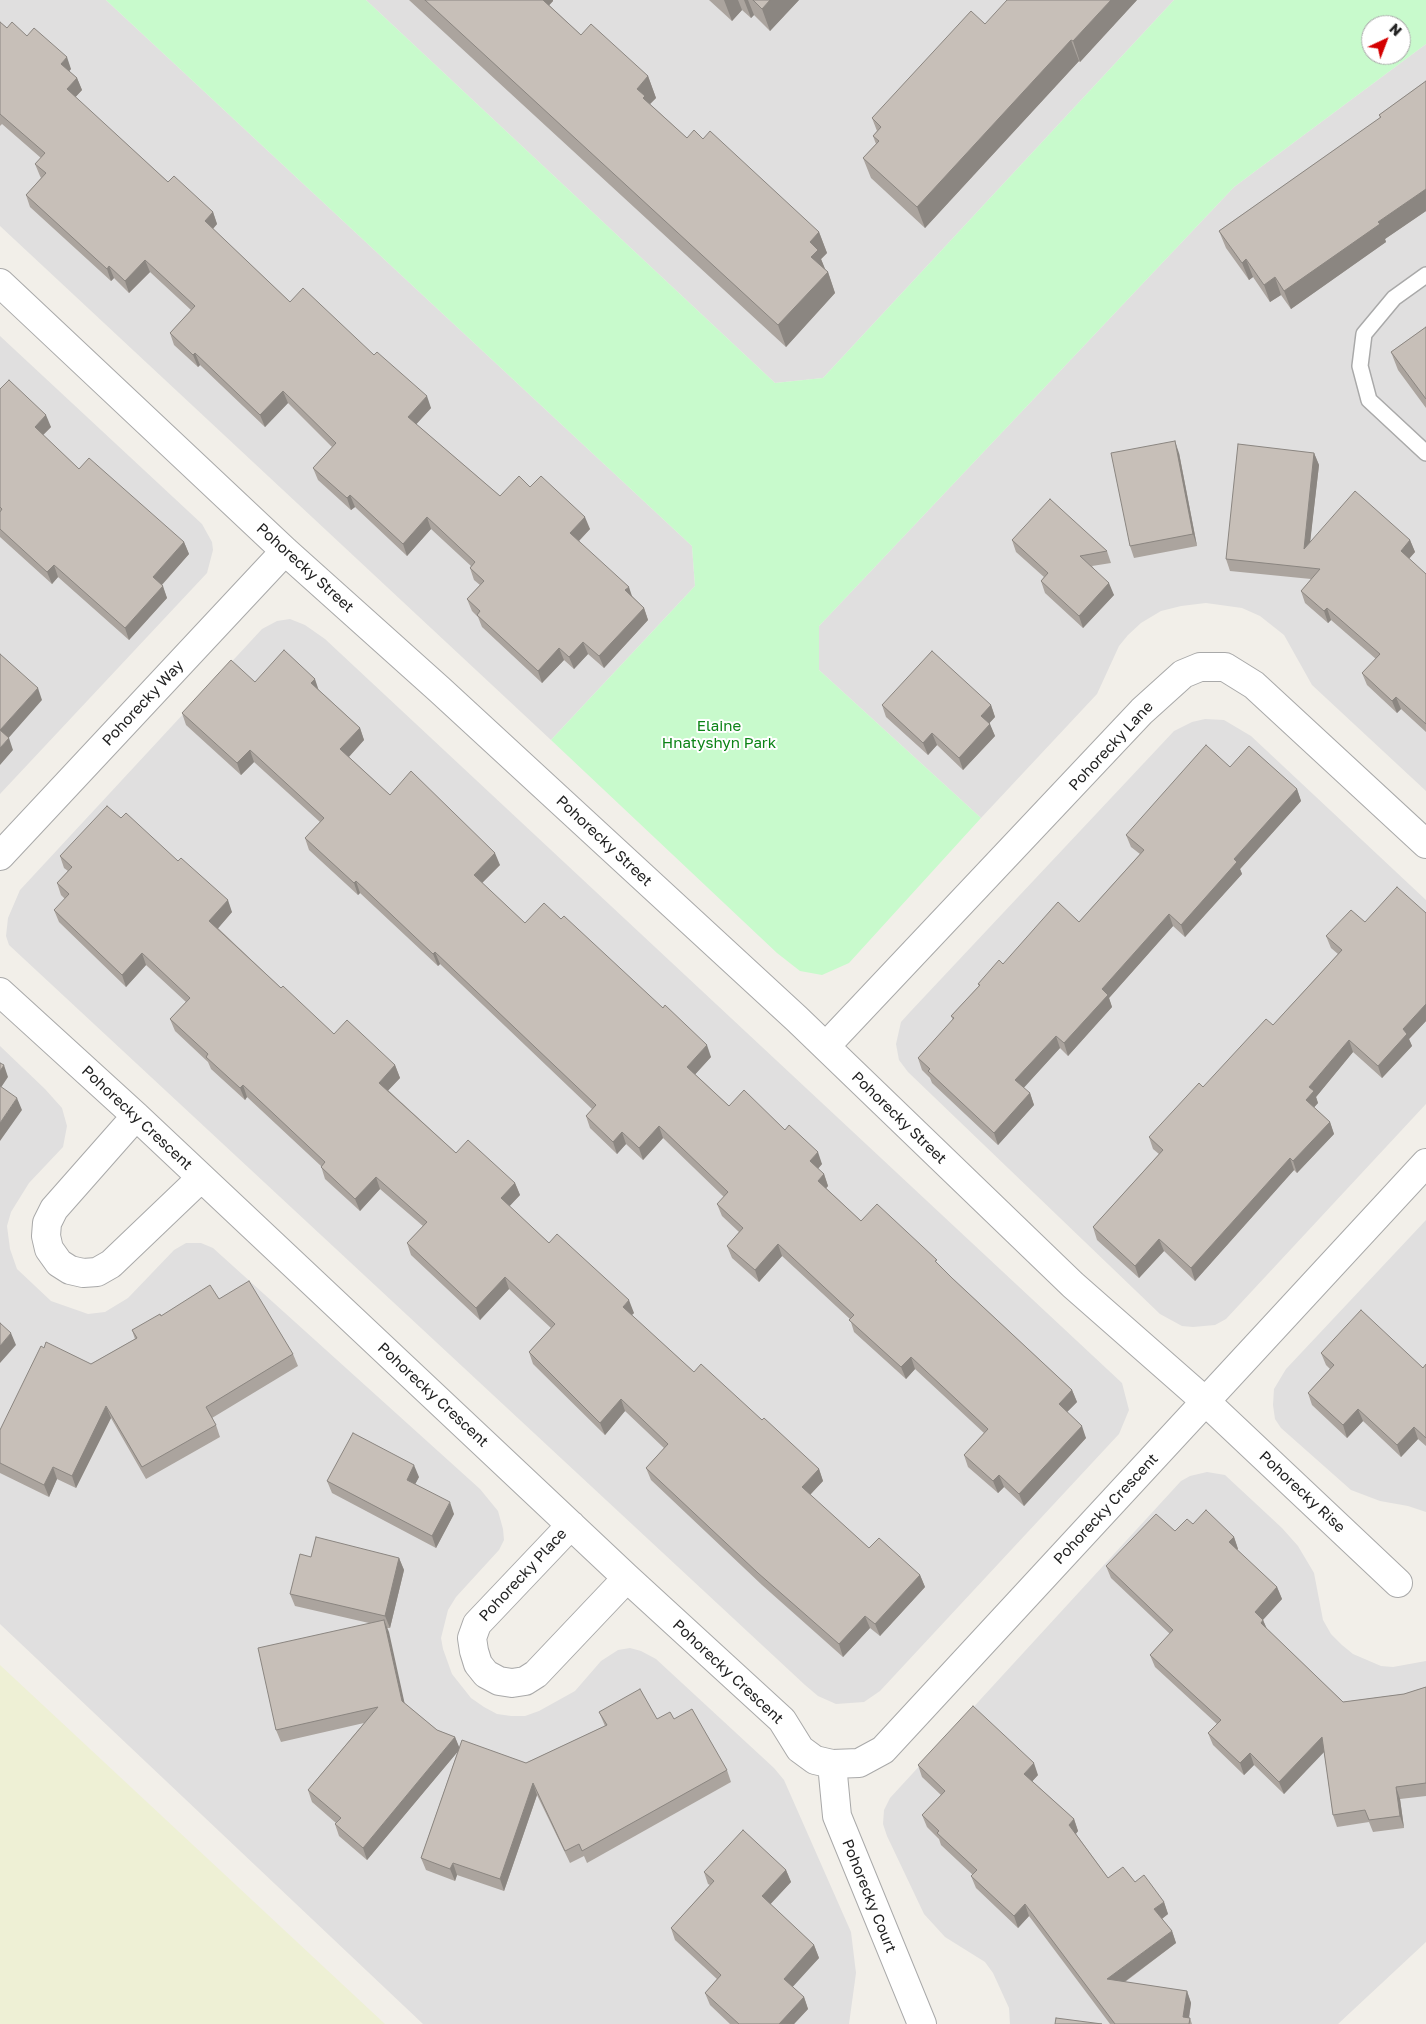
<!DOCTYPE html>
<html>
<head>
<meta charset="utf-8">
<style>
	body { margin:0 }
	#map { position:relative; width:1426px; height:2024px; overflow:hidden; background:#f2efe9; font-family:"Golos Text",sans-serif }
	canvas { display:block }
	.north { position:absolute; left:1361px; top:15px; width:50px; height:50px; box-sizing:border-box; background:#fff; border:1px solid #a7a7a7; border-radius:50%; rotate:43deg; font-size:14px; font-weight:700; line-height:20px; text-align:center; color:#222 }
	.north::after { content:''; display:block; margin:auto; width:18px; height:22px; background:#d40000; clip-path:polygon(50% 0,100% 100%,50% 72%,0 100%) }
</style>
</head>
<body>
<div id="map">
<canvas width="1426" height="2024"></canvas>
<div class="north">N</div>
</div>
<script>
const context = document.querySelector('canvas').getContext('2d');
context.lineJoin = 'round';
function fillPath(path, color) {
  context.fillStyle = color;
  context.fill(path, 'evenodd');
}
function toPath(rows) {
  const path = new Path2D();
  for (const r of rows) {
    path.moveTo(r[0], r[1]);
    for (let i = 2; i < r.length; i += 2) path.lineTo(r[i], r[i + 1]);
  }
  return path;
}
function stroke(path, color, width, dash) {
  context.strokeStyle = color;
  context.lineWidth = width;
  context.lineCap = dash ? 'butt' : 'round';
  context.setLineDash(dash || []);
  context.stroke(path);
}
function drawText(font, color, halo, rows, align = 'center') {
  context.font = font + ' "Golos Text",sans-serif';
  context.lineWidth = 4;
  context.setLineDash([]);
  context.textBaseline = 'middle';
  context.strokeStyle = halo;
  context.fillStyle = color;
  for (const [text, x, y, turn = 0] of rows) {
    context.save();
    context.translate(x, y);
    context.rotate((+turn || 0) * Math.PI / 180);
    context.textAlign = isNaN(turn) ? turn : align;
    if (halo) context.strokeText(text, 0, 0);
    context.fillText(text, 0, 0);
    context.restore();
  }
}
fillPath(toPath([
	[0,0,106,0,692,546,695,586,551,740,0,226],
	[366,0,1174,0,823,378,775,383],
	[1426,44,1426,791,1312,685,1284,635,1260,616,1242,608,1206,603,1181,606,1161,611,1141,623,1128,635,1119,646,1097,694,981,818,819,670,818,627,1234,187],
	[0,336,202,524,212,542,213,550,207,573,0,794],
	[290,619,305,625,325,639,1122,1383,1129,1410,1119,1434,880,1691,864,1702,836,1704,818,1696,805,1685,9,945,6,936,8,918,20,890,262,629,277,621],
	[1205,719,1224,720,1251,736,1426,900,1426,1104,1226,1319,1215,1325,1193,1327,1182,1326,1160,1314,908,1072,899,1060,896,1044,901,1022,910,1012,1174,731,1192,722],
	[0,1046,45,1089,62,1108,67,1126,63,1147,29,1183,11,1212,7,1226,10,1249,17,1269,51,1301,88,1314,105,1312,128,1298,174,1250,186,1243,201,1243,213,1248,480,1489,498,1511,503,1529,504,1540,499,1550,456,1597,448,1610,441,1638,443,1649,452,1674,471,1698,484,1707,497,1714,511,1716,525,1716,539,1711,575,1691,601,1661,618,1650,630,1648,641,1651,656,1659,774,1768,784,1780,851,1932,856,1973,849,2024,423,2024,0,1624],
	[1426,1220,1426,1512,1408,1506,1380,1501,1351,1490,1281,1428,1275,1419,1273,1405,1274,1389,1286,1369],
	[1207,1472,1225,1475,1282,1528,1298,1546,1314,1573,1323,1620,1331,1634,1342,1645,1353,1654,1381,1666,1393,1667,1426,1661,1426,1942,1338,2024,1010,2024,1009,2008,993,1973,985,1962,945,1937,924,1914,887,1836,883,1824,884,1810,890,1798,1181,1481,1190,1476]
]), '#e0dfdf');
fillPath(toPath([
	[0,1665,385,2024,0,2024]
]), '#eef0d5');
fillPath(toPath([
	[106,0,366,0,775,383,823,378,1174,0,1426,0,1426,44,1234,187,819,626,819,670,981,818,849,963,822,975,800,971,777,953,551,740,695,586,692,546],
	[1371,25,1401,25,1401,55,1371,55]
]), '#c8facc');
const service = toPath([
	[1426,275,1394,298,1364,334,1360,366,1369,400,1426,453]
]);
const minor = toPath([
	[0,283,285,551,440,690,797,1019,1073,1285,1205,1401,1398,1583],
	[0,856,285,551],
	[0,992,136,1116,627,1578,782,1720,800,1749,815,1760,832,1764,859,1763,883,1750,1426,1163],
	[826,1046,1142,711,1183,674,1200,667,1225,667,1254,685,1426,844],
	[136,1116,54,1209,47,1223,46,1236,49,1249,59,1263,70,1270,83,1273,97,1272,111,1264,201,1178],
	[571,1525,477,1624,472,1638,474,1651,478,1664,486,1674,499,1681,512,1683,525,1681,536,1674,627,1578],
	[832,1764,837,1816,922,2024]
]);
stroke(service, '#a9a9a9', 18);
stroke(minor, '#a9a9a9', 30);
stroke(service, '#fff', 15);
stroke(minor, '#fff', 28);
fillPath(toPath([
	[409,0,553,0,553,1,549,5,581,35,648,76,656,98,650,104,687,138,703,139,819,232,827,253,821,259,825,270,828,272,835,293,786,347],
	[709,0,799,0,770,31,754,15,751,18,742,10,732,21],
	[1137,0,1080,62,1079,61,925,228,871,178,863,158,876,144,873,136,877,131,872,118,985,24],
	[0,22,7,28,27,36,71,69,69,71,77,78,82,90,75,97,168,182,213,212,217,224,213,229,290,302,374,355,431,408,416,424,500,496,530,487,590,529,579,541,633,597,644,608,648,620,604,668,588,654,574,669,564,660,542,683,482,627,478,617,472,611,467,599,480,585,474,580,470,568,471,566,431,529,407,556,355,507,351,510,318,480,313,468,332,447,288,403,265,427,200,365,198,367,174,345,170,333,191,310,150,272,129,293,114,278,111,281,30,207,26,195,41,178,40,176,35,164,41,158,2,124,0,126],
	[1426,81,1426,211,1385,239,1386,242,1291,309,1281,295,1270,302,1253,277,1249,280,1226,248,1219,231,1380,118,1379,115],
	[1426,327,1426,408,1398,370,1391,352],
	[0,389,51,427,43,435,79,469,184,542,189,554,162,585,167,598,129,640,58,577,52,584,0,537],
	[1179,453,1197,546,1134,558,1130,546],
	[1314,453,1319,465,1310,541,1410,540,1415,552,1409,559,1426,574,1426,732,1401,709,1397,713,1367,685,1362,673,1376,659,1331,620,1328,623,1305,603,1301,591,1311,579,1230,571,1226,559],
	[1012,540,1107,551,1111,563,1092,566,1114,595,1083,628,1045,593,1041,581,1044,577,1016,552],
	[255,682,319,690,360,728,364,740,349,757,390,795,500,865,482,883,525,923,711,1057,695,1074,729,1106,785,1130,822,1164,818,1169,824,1174,828,1186,826,1188,861,1221,938,1264,952,1278,1072,1390,1077,1402,1067,1412,1086,1438,1024,1506,1004,1487,998,1493,968,1467,964,1455,984,1433,915,1369,906,1379,854,1332,850,1319,782,1256,759,1282,732,1258,727,1246,739,1232,722,1216,717,1204,724,1197,663,1138,643,1160,626,1144,617,1154,590,1128,586,1116,592,1109,440,964,438,966,360,893,358,895,309,850,305,838,320,822,254,762,241,775,186,725,182,713],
	[882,705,991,705,995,717,989,723,995,736,963,770,937,745,928,755,886,717],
	[1230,767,1297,789,1301,801,1240,869,1242,874,1185,937,1173,926,1109,998,1112,1007,1068,1056,1060,1048,1023,1088,1030,1093,1034,1105,998,1145,932,1083,930,1078,922,1070,918,1058,953,1020,951,1016,979,986,978,984,1003,964,1079,922,1140,854,1131,847,1126,835],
	[121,818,232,912,218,928,281,988,334,1034,395,1065,400,1078,388,1090,456,1153,515,1183,520,1195,509,1206,549,1243,634,1313,631,1315,694,1372,762,1420,819,1469,823,1481,810,1495,869,1548,920,1575,925,1587,880,1636,870,1628,843,1657,762,1585,651,1480,646,1468,664,1448,625,1411,605,1435,533,1364,529,1352,551,1328,509,1289,480,1320,411,1255,407,1243,423,1226,380,1189,360,1211,325,1179,321,1166,247,1097,245,1100,211,1069,208,1062,175,1031,170,1019,186,1002,146,965,126,987,59,922,54,910,65,899,61,895,57,883,68,871,64,868,60,856],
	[1426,913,1426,1021,1409,1039,1412,1046,1382,1078,1353,1052,1316,1097,1318,1103,1314,1107,1330,1122,1334,1134,1297,1173,1294,1170,1195,1281,1164,1251,1139,1278,1097,1240,1093,1227,1159,1154,1153,1149,1149,1137,1273,1025,1338,954,1331,948,1326,936,1365,922],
	[219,1299,293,1354,298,1366,212,1418,216,1425,220,1437,146,1479,111,1418,76,1488,57,1479,49,1497,0,1473,0,1430,91,1364,135,1339,132,1330,161,1316],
	[1321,1353,1423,1368,1426,1364,1426,1446,1418,1439,1401,1457,1363,1421,1347,1438,1312,1405,1308,1393,1330,1369,1326,1365],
	[419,1477,415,1484,454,1514,436,1548,332,1493,327,1481],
	[1193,1524,1234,1537,1238,1549,1237,1550,1277,1587,1282,1599,1263,1620,1267,1629,1343,1702,1404,1694,1426,1687,1426,1796,1400,1799,1404,1828,1373,1832,1369,1822,1337,1827,1333,1815,1324,1751,1284,1794,1254,1765,1244,1775,1213,1745,1208,1733,1217,1724,1155,1667,1150,1655,1170,1634,1111,1578,1106,1566,1175,1531],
	[311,1557,399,1558,404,1570,390,1628,387,1628,404,1703,437,1730,455,1737,459,1748,526,1763,605,1726,599,1712,657,1719,674,1719,727,1770,731,1782,587,1863,584,1856,570,1863,537,1795,504,1891,457,1875,455,1881,426,1870,421,1858,458,1751,367,1860,339,1836,335,1824,336,1823,312,1802,308,1790,364,1723,281,1742,276,1730,369,1623,295,1606,290,1594],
	[918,1765,1038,1775,1032,1781,1074,1819,1078,1831,1076,1834,1108,1878,1135,1882,1164,1902,1168,1914,1162,1919,1172,1931,1176,1943,1125,1982,1187,1991,1191,2003,1189,2018,1190,2018,1192,2024,1110,2024,1029,1916,1018,1928,976,1888,971,1876,973,1875,941,1845,939,1839,927,1827,922,1815,941,1795,922,1777],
	[786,1870,791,1882,770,1904,814,1945,819,1958,792,1986,804,1997,808,2009,794,2024,730,2024,710,2005,705,1993,717,1979,675,1940,671,1928,710,1885,708,1884,704,1872]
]), '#aba49e');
fillPath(toPath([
	[538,0,553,0,553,1,542,13],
	[724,0,738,0,742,10,732,21],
	[744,0,748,0,754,15,751,18],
	[770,0,799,0,770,31,762,9],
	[1111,0,1137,0,1080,62,1073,41],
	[1071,40,1079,61,925,228,917,207],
	[67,57,71,69,65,76,61,64],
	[648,76,656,98,648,106,637,89],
	[77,78,82,90,72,101,67,89],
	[1426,189,1426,211,1385,239,1386,242,1291,309,1284,291,1378,222],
	[213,212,217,224,209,233,205,221],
	[819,232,827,253,821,259,826,271,811,257,810,242],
	[1246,259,1253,277,1249,280,1242,263],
	[145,260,150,272,129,293,125,281],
	[109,266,114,278,111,281,107,269],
	[828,272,835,293,786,347,778,325],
	[1275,277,1281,295,1270,302,1264,285],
	[195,353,200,365,198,367,193,355],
	[283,391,288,403,265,427,260,415],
	[427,396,431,408,412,429,408,417],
	[46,415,51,427,39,439,35,427],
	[1175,441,1179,453,1197,546,1193,534],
	[1314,453,1319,465,1308,561,1304,549],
	[350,495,355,507,351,510,347,498],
	[427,517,431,529,407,556,403,544],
	[585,517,590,529,575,545,570,533],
	[1410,540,1415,552,1405,563,1401,551],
	[184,542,189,554,158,589,153,577],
	[54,565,58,577,52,584,47,572],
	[1109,583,1114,595,1083,628,1079,616],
	[163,586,167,598,129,640,125,628],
	[629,587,633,599,625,590],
	[644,608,648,620,604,668,599,656],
	[1327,608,1331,620,1328,623,1324,611],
	[583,642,588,654,574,669,569,657],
	[559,648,564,660,542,683,538,671],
	[315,679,319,691,311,683],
	[38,688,42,700,5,742,0,730],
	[1396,697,1401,709,1397,713,1392,701],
	[991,705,995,717,985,728,981,716],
	[990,724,995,736,963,770,959,758],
	[360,728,364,740,345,761,340,749],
	[932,733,937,745,928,755,923,743],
	[9,738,13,750,0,765,0,748],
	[250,750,254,762,241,775,237,763],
	[1297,789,1301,801,1240,869,1242,874,1185,937,1181,925,1234,859],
	[495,853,500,865,478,887,474,875],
	[356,881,360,893,358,895,354,883],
	[228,900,232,912,214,933,209,921],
	[1169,914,1173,926,1109,998,1112,1007,1068,1056,1064,1043,1102,989],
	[435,952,440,964,438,966,433,954],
	[142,953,146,965,126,987,122,975],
	[1426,1004,1426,1021,1409,1039,1412,1046,1382,1078,1378,1066,1403,1029],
	[1056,1036,1060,1048,1020,1092,1015,1080],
	[1349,1040,1353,1052,1316,1097,1318,1103,1310,1112,1306,1100,1309,1087],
	[707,1045,711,1057,691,1079,687,1067],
	[4,1065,8,1077,0,1089,0,1071],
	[395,1065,400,1078,384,1095,379,1083],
	[243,1085,247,1097,245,1100,240,1088],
	[1030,1093,1034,1105,998,1145,994,1133],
	[17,1098,22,1110,0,1141,0,1123],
	[1330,1122,1334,1134,1297,1173,1293,1161],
	[659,1126,663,1138,643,1160,639,1148],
	[622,1132,626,1144,617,1154,613,1142],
	[818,1152,822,1164,814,1173,810,1161],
	[1290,1158,1294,1170,1195,1281,1191,1268],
	[824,1174,828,1186,822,1193,818,1181],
	[376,1177,380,1189,360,1211,355,1199],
	[515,1183,520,1195,506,1210,501,1198],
	[1159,1239,1164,1251,1139,1278,1135,1266],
	[778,1244,782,1256,759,1282,755,1270],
	[505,1277,509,1289,480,1320,476,1308],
	[629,1300,634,1313,627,1320,623,1307],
	[11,1333,16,1345,0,1363,0,1346],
	[911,1357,915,1369,906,1379,901,1367],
	[1072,1390,1077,1402,1063,1416,1059,1404],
	[621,1399,625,1411,605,1435,600,1423],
	[106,1406,111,1418,76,1488,72,1476],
	[1358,1409,1363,1421,1347,1438,1343,1425],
	[1082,1426,1086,1438,1024,1506,1019,1494],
	[1414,1427,1418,1439,1401,1457,1397,1445],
	[414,1465,419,1477,411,1492,407,1480],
	[53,1467,57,1479,49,1497,44,1485],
	[819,1469,823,1481,806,1499,802,1487],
	[999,1475,1004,1487,998,1493,993,1481],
	[450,1502,454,1514,436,1548,432,1536],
	[1234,1537,1238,1549,1233,1554,1229,1542],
	[399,1558,404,1570,390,1628,385,1616],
	[920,1575,925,1587,880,1636,875,1624],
	[1277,1587,1282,1599,1259,1624,1255,1612],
	[865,1616,870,1628,843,1657,839,1644],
	[384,1620,389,1632,407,1714,402,1701],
	[1263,1620,1268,1632,1261,1623],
	[455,1737,460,1749,367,1860,363,1848],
	[1322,1737,1327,1749,1284,1794,1279,1782],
	[1250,1753,1254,1765,1244,1775,1240,1763],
	[1034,1763,1038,1775,1028,1786,1024,1774],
	[533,1783,537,1795,504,1891,500,1879],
	[1396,1787,1400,1799,1404,1828,1400,1816],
	[1074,1819,1078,1831,1073,1837,1069,1825],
	[453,1863,457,1875,455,1881,450,1869],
	[786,1870,791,1882,766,1909,762,1896],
	[1164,1902,1168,1914,1159,1921,1154,1909],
	[1025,1904,1029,1916,1018,1928,1014,1916],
	[1172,1931,1176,1943,1112,1991,1107,1979],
	[814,1945,819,1958,789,1991,784,1979],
	[1187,1991,1191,2003,1188,2024,1183,2017],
	[804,1997,808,2009,794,2024,779,2024]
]), '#8b8681');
const building = toPath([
	[425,0,543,0,581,35,591,24,648,76,637,89,645,96,643,98,687,138,694,130,703,139,710,131,819,232,810,242,818,250,811,257,828,272,778,325,425,0],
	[753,0,770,0,762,9,753,0],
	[1007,0,1111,0,1073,41,1071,40,917,207,863,158,879,141,873,136,881,127,872,118,971,11,985,24,1007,0],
	[0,22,7,28,12,22,27,36,34,28,67,57,61,64,77,78,67,89,168,182,174,176,213,212,205,221,290,302,303,288,374,355,377,352,427,396,408,417,500,496,519,476,530,487,541,476,585,517,570,533,629,587,625,590,644,608,599,656,583,642,569,657,559,648,538,671,477,615,480,611,467,599,484,581,470,568,475,562,427,517,403,544,350,495,347,498,313,468,336,443,283,391,260,415,195,353,193,355,170,333,195,306,145,260,125,281,109,266,107,269,26,195,46,173,35,164,45,153,0,114,0,22],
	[1426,81,1426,189,1378,222,1380,224,1284,291,1275,277,1264,285,1246,259,1242,263,1219,231,1381,117,1379,115,1426,81],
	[1426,327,1426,399,1391,352,1426,327],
	[9,380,46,415,35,427,79,469,89,458,184,542,153,577,163,586,125,628,54,565,47,572,0,529,0,512,2,509,0,507,0,389,9,380],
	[1175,441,1193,534,1130,546,1111,453,1175,441],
	[1238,444,1314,453,1304,549,1355,491,1410,540,1401,551,1426,574,1426,724,1396,697,1392,701,1362,673,1380,654,1327,608,1324,611,1301,591,1320,569,1226,559,1238,444],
	[1050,499,1107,551,1080,556,1109,583,1079,616,1041,581,1048,573,1012,540,1050,499],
	[284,650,315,679,311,683,360,728,340,749,390,795,411,771,495,853,474,875,525,923,544,903,561,919,564,916,663,1008,665,1005,707,1045,687,1067,729,1106,744,1090,785,1130,789,1125,818,1152,810,1161,824,1174,818,1181,861,1221,877,1204,937,1260,935,1261,952,1278,1072,1390,1059,1404,1082,1426,1019,1494,999,1475,993,1481,964,1455,988,1429,911,1357,901,1367,849,1320,854,1315,778,1244,755,1270,727,1246,743,1228,717,1204,728,1192,659,1126,639,1148,622,1132,613,1142,586,1116,596,1105,435,952,433,954,356,881,354,883,305,838,324,818,250,750,237,763,182,713,231,660,255,682,284,650],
	[932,651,991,705,981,716,990,724,959,758,932,733,923,743,882,705,932,651],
	[0,654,38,688,0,730,9,738,0,748,0,654],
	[1206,745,1230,767,1249,746,1297,789,1234,859,1237,862,1181,925,1169,914,1102,989,1108,995,1064,1043,1056,1036,1015,1080,1030,1093,994,1133,928,1071,930,1069,918,1058,954,1018,951,1016,980,985,978,984,999,960,1003,964,1058,902,1079,922,1144,850,1126,835,1206,745],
	[107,806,121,818,126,813,178,861,181,858,228,900,209,921,281,988,283,986,334,1034,347,1020,395,1065,379,1083,456,1153,468,1140,515,1183,501,1198,549,1243,557,1234,629,1300,623,1307,694,1372,701,1364,762,1420,764,1418,819,1469,802,1487,869,1548,879,1538,920,1575,875,1624,865,1616,839,1644,758,1573,646,1468,668,1444,621,1399,600,1423,529,1352,555,1324,505,1277,476,1308,407,1243,427,1222,376,1177,355,1199,321,1167,325,1162,243,1085,240,1088,206,1057,208,1054,170,1019,190,998,142,953,122,975,54,910,69,894,57,883,72,867,60,856,107,806],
	[1397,887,1426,913,1426,1004,1403,1029,1407,1034,1378,1066,1349,1040,1309,1087,1314,1091,1306,1100,1330,1122,1293,1161,1290,1158,1191,1268,1159,1239,1135,1266,1093,1227,1163,1150,1149,1137,1199,1083,1203,1087,1266,1019,1273,1025,1342,950,1326,936,1351,910,1365,922,1397,887],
	[0,1063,4,1065,0,1071,0,1063],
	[0,1086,17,1098,0,1123,0,1086],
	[249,1281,293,1354,206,1407,216,1425,142,1467,106,1406,72,1476,53,1467,44,1485,0,1463,0,1430,41,1346,44,1348,46,1342,91,1364,137,1338,132,1330,160,1314,161,1316,210,1285,219,1299,249,1281],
	[1361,1310,1423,1368,1426,1364,1426,1438,1414,1427,1397,1445,1358,1409,1343,1425,1308,1393,1334,1365,1321,1353,1361,1310],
	[0,1323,11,1333,0,1346,0,1323],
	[353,1433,414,1465,407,1480,450,1502,432,1536,327,1481,353,1433],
	[1206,1510,1234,1537,1229,1542,1277,1587,1255,1612,1263,1620,1261,1623,1343,1702,1404,1694,1426,1687,1426,1783,1396,1787,1400,1816,1369,1820,1365,1810,1333,1815,1322,1737,1279,1782,1250,1753,1240,1763,1208,1733,1221,1720,1150,1655,1173,1630,1106,1566,1156,1514,1175,1531,1187,1519,1193,1524,1206,1510],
	[316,1537,399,1558,385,1616,290,1594,300,1554,311,1557,316,1537],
	[384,1620,402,1701,437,1730,455,1737,363,1848,335,1824,341,1818,308,1790,378,1707,276,1730,258,1648,384,1620],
	[640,1689,657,1719,670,1712,674,1719,692,1709,727,1770,582,1851,579,1844,565,1851,533,1783,500,1879,453,1863,450,1869,421,1858,462,1740,526,1763,607,1725,599,1712,640,1689],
	[973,1706,1034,1763,1024,1774,1074,1819,1069,1825,1108,1878,1123,1867,1135,1882,1144,1875,1164,1902,1154,1909,1172,1931,1107,1979,1187,1991,1183,2017,1190,2018,1189,2024,1115,2024,1025,1904,1014,1916,971,1876,977,1870,937,1833,939,1831,922,1815,945,1791,918,1765,973,1706],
	[743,1830,786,1870,762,1896,814,1945,784,1979,804,1997,779,2024,739,2024,705,1993,721,1975,671,1928,714,1881,704,1872,743,1830],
	[1056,2018,1102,2024,1055,2024,1056,2018]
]);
fillPath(building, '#c7bfb8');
stroke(building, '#8b8681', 1);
drawText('15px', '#222', '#fff', [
	["Pohorecky Street",305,568,42],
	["Pohorecky Way",143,703,-47],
	["Pohorecky Lane",1111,746,-47],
	["Pohorecky Street",604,841,43],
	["Pohorecky Crescent",137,1118,43],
	["Pohorecky Street",899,1118,44],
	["Pohorecky Crescent",433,1395,43],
	["Pohorecky Rise",1302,1492,43],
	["Pohorecky Crescent",1106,1509,-47],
	["Pohorecky Place",523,1575,-47],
	["Pohorecky Crescent",728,1672,43],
	["Pohorecky Court",869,1896,68]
]);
drawText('15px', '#0c8416', '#fff', [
	["Elaine",719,726],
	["Hnatyshyn Park",719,743]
]);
</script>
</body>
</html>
